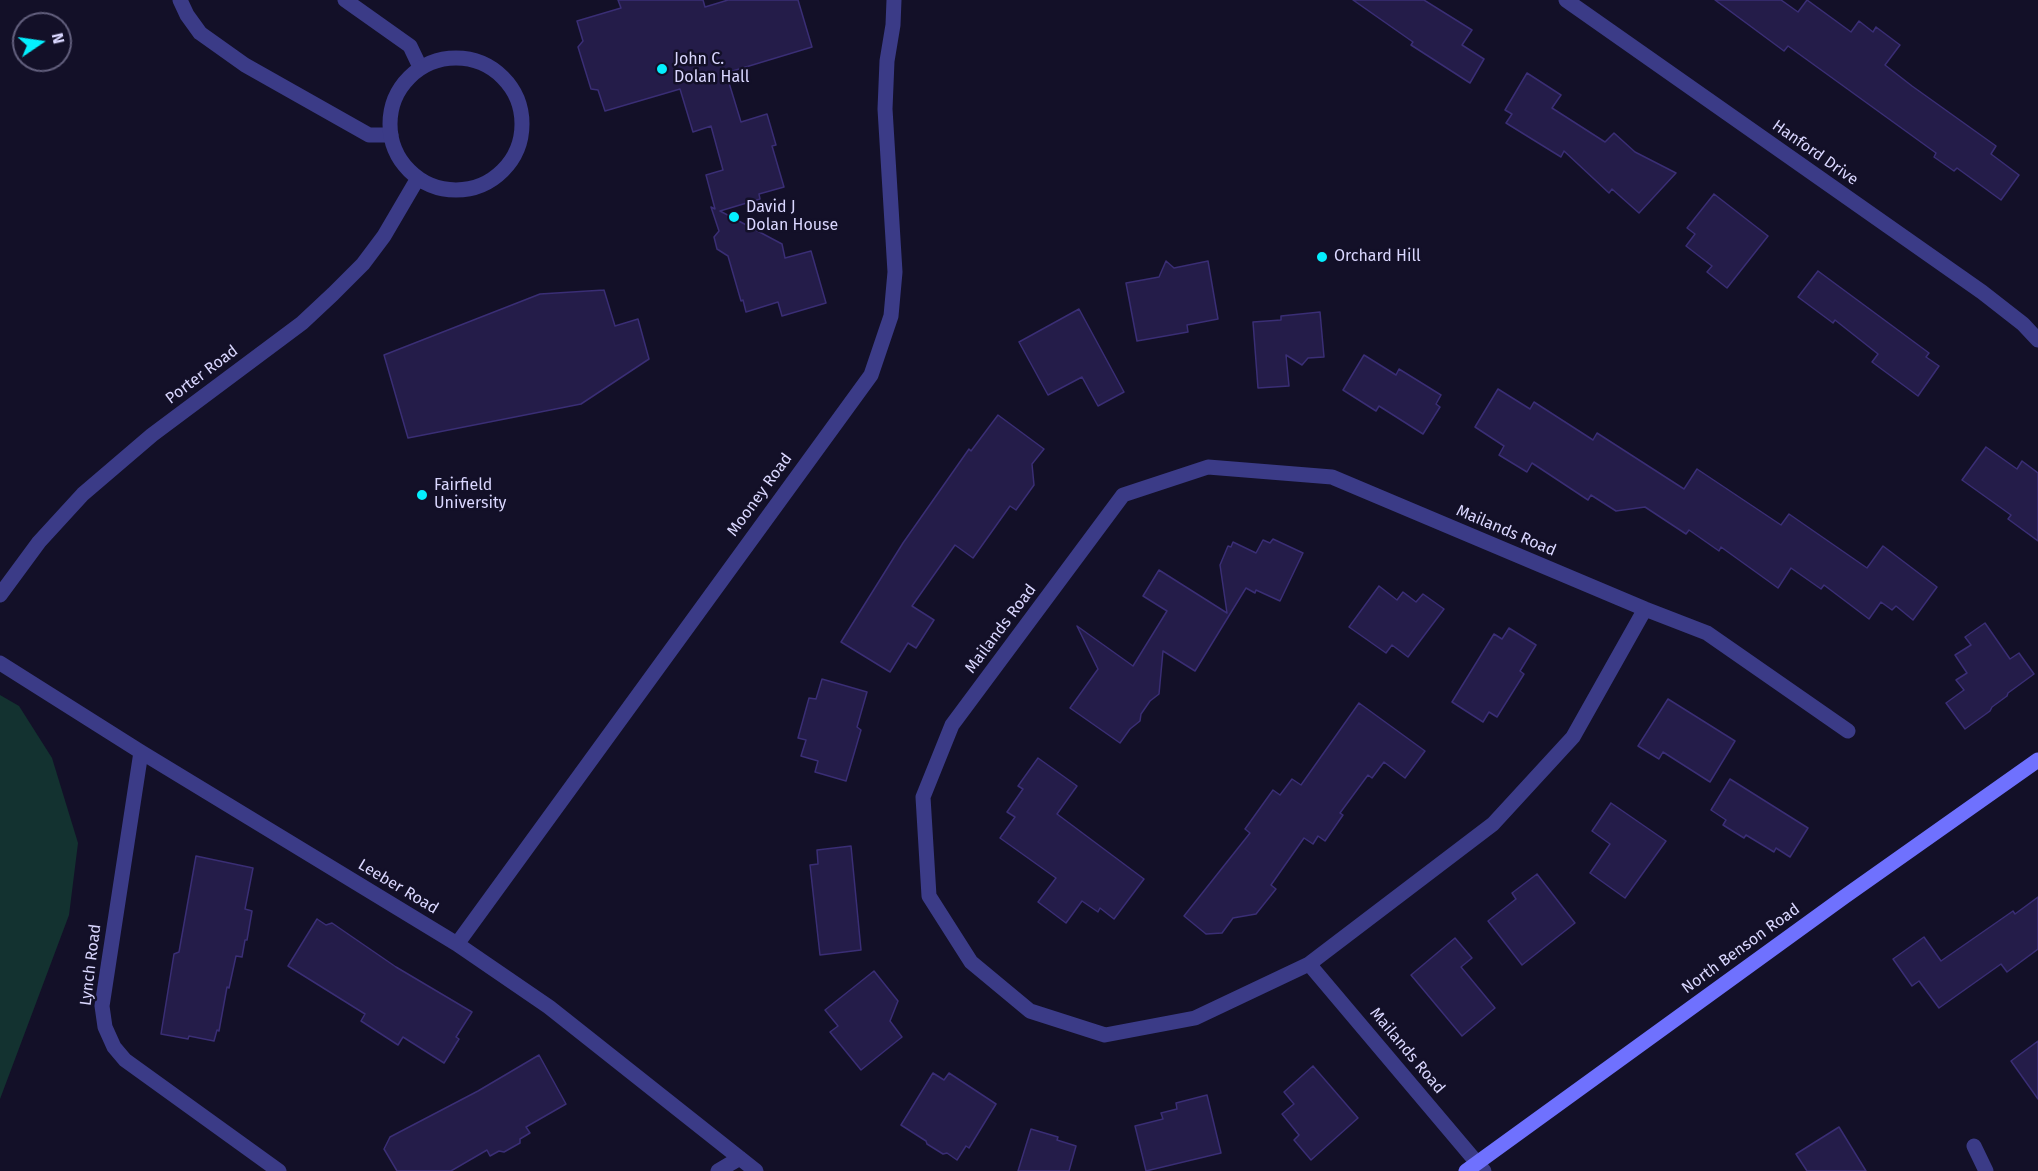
<!DOCTYPE html>
<html>
<head>
<meta charset="utf-8">
<style>
	body { margin:0 }
	#map { position:relative; width:2038px; height:1171px; overflow:hidden; background:#131028; font-family:"Fira Sans",sans-serif }
	canvas { display:block }
	.north { position:absolute; left:12px; top:12px; width:60px; height:60px; box-sizing:border-box; background:#131028; border:2px solid #63607e; border-radius:50%; rotate:77deg; font-size:16px; font-weight:700; line-height:24px; text-align:center; color:#dad7ff }
	.north::after { content:''; display:block; margin:auto; width:21px; height:27px; background:#04effe; clip-path:polygon(50% 0,100% 100%,50% 72%,0 100%) }
</style>
</head>
<body>
<div id="map">
<canvas width="2038" height="1171"></canvas>
<div class="north">N</div>
</div>
<script>
const context = document.querySelector('canvas').getContext('2d');
context.lineJoin = 'round';
function fillPath(path, color) {
  context.fillStyle = color;
  context.fill(path, 'evenodd');
}
function toPath(rows) {
  const path = new Path2D();
  for (const r of rows) {
    if (r.length === 3) {
      path.moveTo(r[0] + r[2], r[1]);
      path.arc(r[0], r[1], r[2], 0, 2 * Math.PI);
      continue;
    }
    path.moveTo(r[0], r[1]);
    for (let i = 2; i < r.length; i += 2) path.lineTo(r[i], r[i + 1]);
  }
  return path;
}
function stroke(path, color, width, dash) {
  context.strokeStyle = color;
  context.lineWidth = width;
  context.lineCap = dash ? 'butt' : 'round';
  context.setLineDash(dash || []);
  context.stroke(path);
}
function drawText(font, color, halo, rows, align = 'center') {
  context.font = font + ' "Fira Sans",sans-serif';
  context.lineWidth = 5;
  context.setLineDash([]);
  context.textBaseline = 'middle';
  context.strokeStyle = halo;
  context.fillStyle = color;
  for (const [text, x, y, turn = 0] of rows) {
    context.save();
    context.translate(x, y);
    context.rotate((+turn || 0) * Math.PI / 180);
    context.textAlign = isNaN(turn) ? turn : align;
    if (halo) context.strokeText(text, 0, 0);
    context.fillText(text, 0, 0);
    context.restore();
  }
}
fillPath(toPath([
	[0,695,19,706,52,758,78,843,69,915,0,1099]
]), '#133230');
const building = toPath([
	[618,0,703,0,705,7,728,0,798,0,812,47,726,73,741,122,767,114,776,145,772,146,784,187,759,194,760,199,720,211,782,244,785,258,811,251,826,303,782,316,778,302,746,312,743,300,741,301,728,256,717,249,714,237,719,231,711,207,715,209,706,175,723,170,711,126,693,132,680,89,605,111,598,90,591,89,578,47,583,41,577,21,621,8,618,0],
	[1353,0,1424,0,1472,30,1462,45,1484,59,1470,83,1411,45,1413,42,1353,0],
	[1715,0,1781,0,1798,12,1807,0,1851,32,1859,21,1873,32,1876,27,1900,45,1885,65,1912,86,1996,146,1991,154,2019,175,2001,200,1957,168,1954,171,1934,157,1936,153,1788,46,1784,51,1715,0],
	[1527,73,1561,95,1552,108,1605,142,1614,133,1635,152,1676,173,1639,213,1612,189,1609,193,1564,151,1561,157,1506,123,1512,114,1505,110,1527,73],
	[1714,194,1768,236,1727,288,1707,272,1712,266,1686,246,1695,234,1687,228,1714,194],
	[1166,261,1174,268,1208,261,1218,319,1187,325,1188,332,1137,341,1126,283,1159,277,1166,261],
	[1818,271,1929,353,1926,357,1939,366,1918,396,1872,362,1878,354,1835,320,1833,323,1798,297,1818,271],
	[604,290,615,326,638,319,649,359,581,404,408,438,384,355,540,294,604,290],
	[1079,309,1124,392,1098,406,1082,377,1048,395,1019,342,1079,309],
	[1320,312,1324,357,1308,358,1302,365,1286,355,1289,386,1258,388,1253,322,1281,320,1281,316,1320,312],
	[1364,355,1396,375,1399,369,1441,395,1436,404,1440,407,1423,434,1379,406,1376,411,1343,390,1364,355],
	[1498,389,1530,409,1534,402,1593,440,1597,433,1684,489,1697,469,1781,525,1789,514,1867,568,1883,546,1937,587,1913,620,1896,606,1892,610,1881,602,1869,619,1824,585,1821,589,1791,568,1778,588,1721,547,1719,551,1689,530,1686,534,1645,507,1616,511,1591,495,1588,500,1532,463,1527,472,1499,455,1504,446,1475,427,1498,389],
	[998,415,1044,449,1032,464,1034,485,1016,510,1010,506,973,558,955,545,912,606,934,620,916,648,908,643,890,672,841,642,903,543,969,449,971,451,998,415],
	[1986,447,2017,469,2022,461,2038,473,2038,541,2008,519,2011,515,1962,480,1986,447],
	[1273,539,1303,553,1280,601,1256,590,1255,593,1246,588,1195,671,1163,651,1159,694,1150,701,1141,714,1140,721,1130,729,1120,743,1070,708,1098,669,1077,626,1133,666,1167,611,1143,596,1159,570,1227,613,1220,565,1228,546,1231,547,1233,542,1256,553,1263,540,1270,543,1273,539],
	[1379,586,1397,600,1403,592,1416,602,1423,594,1444,609,1408,657,1392,645,1386,653,1349,627,1379,586],
	[1985,623,2010,659,2019,653,2034,674,2008,693,2007,696,1992,707,1990,711,1965,729,1946,703,1964,690,1956,680,1967,673,1955,655,1971,645,1965,637,1985,623],
	[1509,628,1536,645,1520,671,1524,674,1497,717,1489,712,1483,722,1452,702,1494,634,1502,639,1509,628],
	[822,679,867,692,857,727,861,730,846,781,815,772,818,761,801,756,806,740,798,738,809,698,816,699,822,679],
	[1668,699,1735,741,1710,782,1663,752,1659,759,1638,746,1668,699],
	[1359,703,1425,751,1405,778,1384,762,1372,778,1368,775,1340,813,1343,815,1325,841,1318,836,1313,844,1304,838,1271,885,1276,889,1256,914,1233,918,1222,933,1206,934,1184,916,1250,833,1245,829,1273,790,1280,795,1292,779,1301,785,1359,703],
	[1038,758,1077,786,1057,814,1144,879,1114,919,1100,908,1098,912,1082,901,1066,923,1038,902,1056,878,1000,838,1015,817,1007,812,1023,789,1018,786,1038,758],
	[1730,779,1808,828,1790,857,1776,848,1774,852,1746,835,1744,838,1723,825,1726,820,1711,810,1730,779],
	[1611,803,1666,841,1625,898,1590,873,1610,844,1592,831,1611,803],
	[851,846,861,950,820,955,810,865,818,864,817,850,851,846],
	[196,856,253,868,245,909,252,911,247,940,245,940,242,957,236,956,229,988,227,987,219,1031,217,1030,214,1041,189,1036,188,1039,161,1034,174,954,179,952,196,856],
	[1537,874,1575,923,1522,965,1488,921,1516,899,1512,893,1537,874],
	[2038,897,2038,949,2007,972,2001,964,1939,1008,1919,981,1912,986,1893,959,1924,937,1941,961,2013,911,2015,914,2038,897],
	[317,919,326,925,332,923,396,967,472,1012,456,1037,459,1039,444,1063,403,1037,398,1045,361,1021,365,1014,288,966,317,919],
	[1455,938,1472,958,1461,967,1495,1008,1462,1036,1411,975,1455,938],
	[874,971,898,1001,890,1021,902,1037,861,1070,830,1032,838,1026,825,1010,874,971],
	[2038,1041,2038,1099,2011,1061,2038,1041],
	[539,1055,566,1104,526,1127,530,1133,520,1139,520,1143,504,1152,499,1151,490,1156,487,1150,451,1171,397,1171,384,1149,390,1137,478,1091,539,1055],
	[1313,1066,1358,1118,1311,1160,1294,1140,1299,1135,1282,1114,1294,1104,1284,1092,1313,1066],
	[933,1073,944,1080,949,1073,996,1104,969,1148,966,1146,957,1160,947,1153,943,1154,927,1144,926,1141,901,1125,933,1073],
	[1207,1095,1221,1153,1146,1171,1135,1126,1163,1119,1161,1113,1177,1109,1176,1103,1207,1095],
	[1839,1127,1866,1171,1807,1171,1796,1154,1839,1127],
	[1031,1129,1058,1137,1057,1140,1076,1146,1069,1171,1018,1171,1031,1129]
]);
fillPath(building, '#241c49');
stroke(building, '#3a2e75', 1.5);
stroke(toPath([
	[180,0,187,15,200,33,245,65,369,135,391,135],
	[345,0,410,46,420,67]
]), '#3b3b87', 15);
stroke(toPath([
	[1566,0,1982,292,2023,324,2038,340],
	[456,124,66],
	[0,595,39,542,83,494,152,435,302,323,333,294,363,264,384,236,418,178],
	[1645,609,1573,737,1493,824,1309,964,1195,1018,1105,1035,1030,1011,971,962,929,896,923,797,952,725,1123,495,1208,467,1332,477,1645,609,1707,633,1848,731],
	[0,663,141,752,457,944,549,1007,756,1171],
	[141,752,102,1006,105,1027,114,1047,125,1060,279,1171],
	[457,944,871,375,891,316,895,272,885,109,887,61,893,25,894,0],
	[1309,964,1484,1171],
	[1974,1146,1986,1171],
	[718,1171,740,1158]
]), '#3b3b87', 15);
stroke(toPath([
	[1466,1171,1844,897,2038,760]
]), '#6f71fe', 15);
for (const [x, y, r, color] of [
	[662,69,6,"#04effe"],
	[734,217,6,"#04effe"],
	[1322,257,6,"#04effe"],
	[422,495,6,"#04effe"]
]) {
  const dot = new Path2D();
  dot.arc(x, y, r, 0, 2 * Math.PI);
  context.fillStyle = color;
  context.fill(dot);
  stroke(dot, '#131028', 2);
}
drawText('16px', '#dad7ff', '#131028', [
	["John C.",674,60],
	["Dolan Hall",674,78],
	["David J",746,208],
	["Dolan House",746,226],
	["Orchard Hill",1334,257],
	["Fairfield",434,486],
	["University",434,504]
], 'left');
drawText('16px', '#dad7ff', '#131028', [
	["Hanford Drive",1815,153,35],
	["Porter Road",202,375,-37],
	["Mooney Road",760,495,-54],
	["Mailands Road",1506,531,23],
	["Mailands Road",1001,629,-53],
	["Leeber Road",398,887,31],
	["North Benson Road",1741,949,-36],
	["Lynch Road",91,965,-83],
	["Mailands Road",1407,1051,50]
]);
</script>
</body>
</html>
